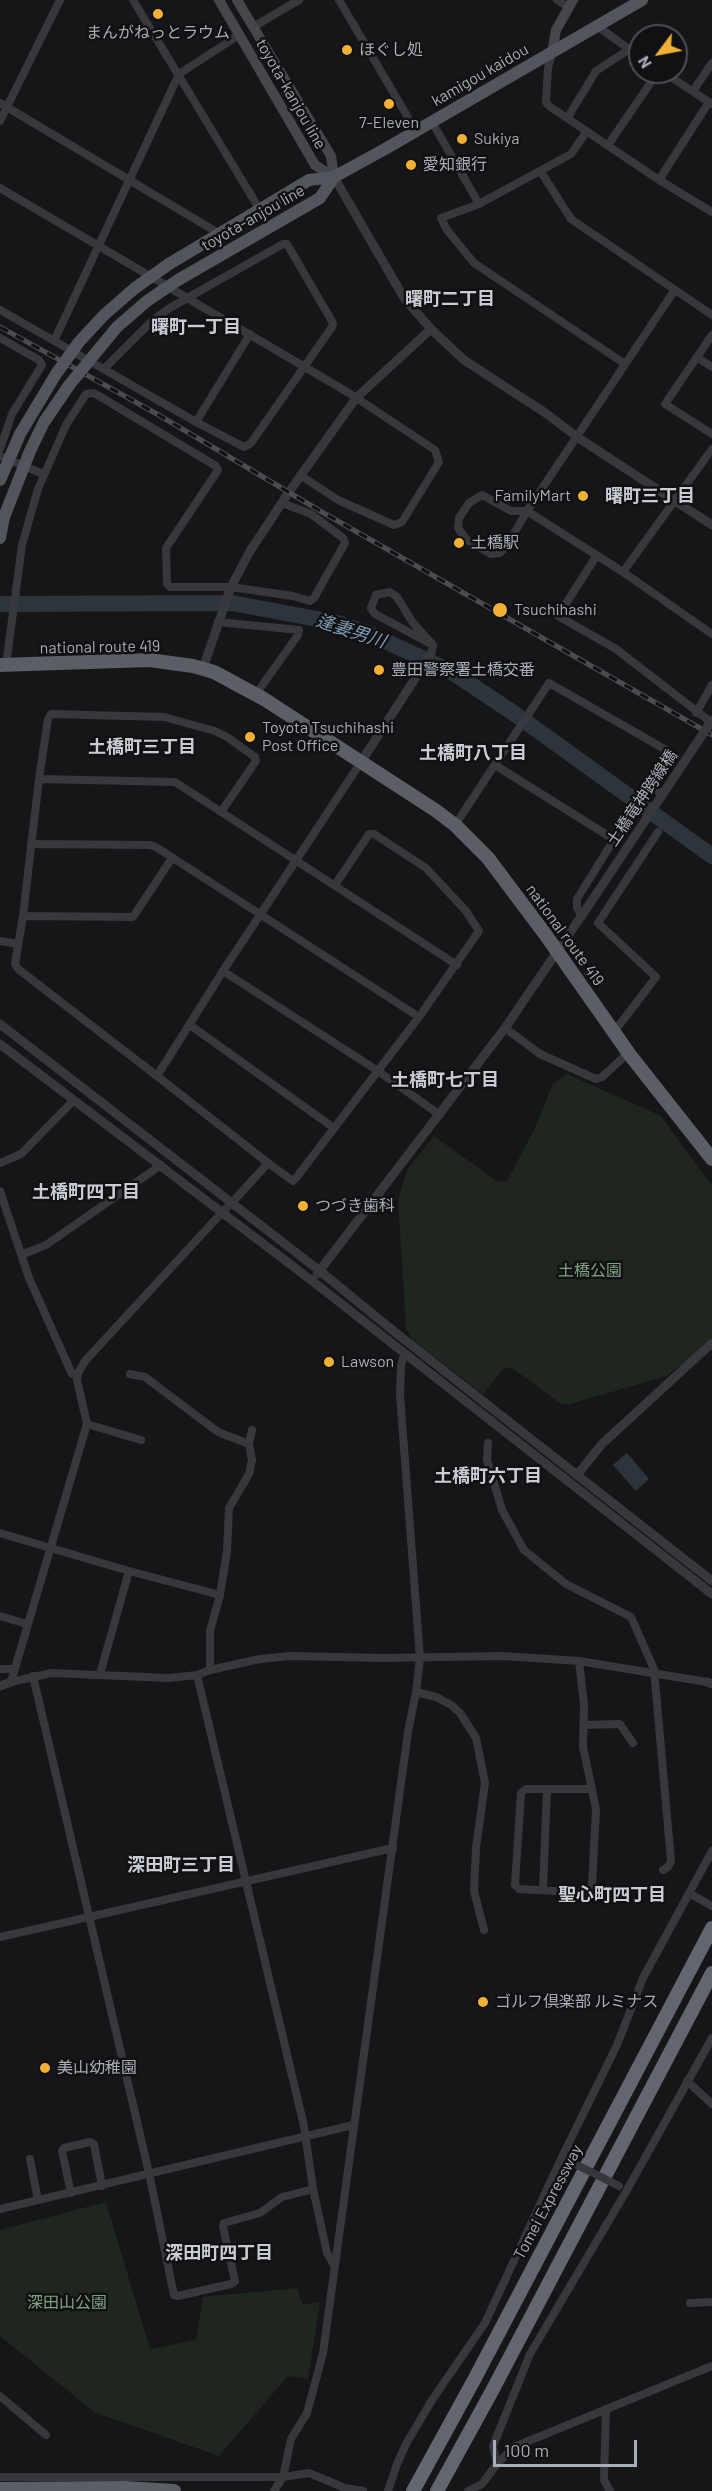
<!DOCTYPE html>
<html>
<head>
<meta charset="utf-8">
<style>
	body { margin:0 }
	#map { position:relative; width:712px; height:2491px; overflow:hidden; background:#161618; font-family:Barlow,sans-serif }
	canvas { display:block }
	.north { position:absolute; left:628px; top:24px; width:60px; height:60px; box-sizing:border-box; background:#111113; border:2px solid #4d4f55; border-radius:50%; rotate:238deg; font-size:16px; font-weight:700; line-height:24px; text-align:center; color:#a8adb8 }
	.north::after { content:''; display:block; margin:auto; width:21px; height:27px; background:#f2b134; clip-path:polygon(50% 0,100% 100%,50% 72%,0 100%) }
	.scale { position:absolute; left:493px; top:2440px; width:144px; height:27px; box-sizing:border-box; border:3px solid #a8adb8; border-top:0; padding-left:8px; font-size:18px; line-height:21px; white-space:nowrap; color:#a8adb8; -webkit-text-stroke:4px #111113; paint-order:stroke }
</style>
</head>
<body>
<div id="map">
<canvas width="712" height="2491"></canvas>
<div class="north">N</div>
<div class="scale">100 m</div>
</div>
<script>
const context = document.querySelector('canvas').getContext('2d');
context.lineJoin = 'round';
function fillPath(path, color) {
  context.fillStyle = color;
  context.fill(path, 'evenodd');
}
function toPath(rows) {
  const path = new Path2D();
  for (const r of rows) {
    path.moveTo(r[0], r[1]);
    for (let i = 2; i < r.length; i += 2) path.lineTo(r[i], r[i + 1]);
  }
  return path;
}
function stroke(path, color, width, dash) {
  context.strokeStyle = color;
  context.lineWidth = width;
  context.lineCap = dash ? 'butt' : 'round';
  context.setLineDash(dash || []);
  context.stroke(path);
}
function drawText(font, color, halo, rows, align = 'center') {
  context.font = font + ' Barlow,"Noto Sans JP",sans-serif';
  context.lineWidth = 5;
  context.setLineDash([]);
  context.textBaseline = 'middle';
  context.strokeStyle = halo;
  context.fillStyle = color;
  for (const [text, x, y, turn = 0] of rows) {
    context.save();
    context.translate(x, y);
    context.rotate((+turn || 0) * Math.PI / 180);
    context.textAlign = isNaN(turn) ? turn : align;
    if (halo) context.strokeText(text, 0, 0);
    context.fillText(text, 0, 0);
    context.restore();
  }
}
fillPath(toPath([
	[567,1074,661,1116,712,1186,712,1337,698,1349,691,1362,677,1367,667,1376,570,1404,561,1404,512,1368,504,1368,483,1394,413,1340,406,1328,398,1200,407,1170,434,1136,498,1182,507,1181,536,1126,553,1083],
	[106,2202,150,2349,196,2340,203,2297,297,2288,303,2305,320,2302,308,2379,288,2376,219,2456,94,2412,0,2336,0,2230]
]), '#1e261f');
fillPath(toPath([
	[627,1453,649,1479,636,1491,613,1465]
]), '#2c353c');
stroke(toPath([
	[0,604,232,603,338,623,370,634,452,672,515,714,712,856]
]), '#2c353c', 16);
stroke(toPath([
	[215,1220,238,1196]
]), '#333438', 8, [8, 4]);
stroke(toPath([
	[133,0,260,210],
	[339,0,416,131],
	[557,0,568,7],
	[597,26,640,57],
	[253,27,299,0],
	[552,53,548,68,546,102,549,106,659,180,712,212],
	[663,72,712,104],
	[693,91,712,63],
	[0,103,220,234],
	[568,117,596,71,628,50],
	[0,121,60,0],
	[432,122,479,204],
	[587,131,571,154,479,204,441,218,447,230,474,263,625,364],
	[608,145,658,72],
	[541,172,571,219,712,315],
	[659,180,709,102],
	[0,188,349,393,435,450,439,462,402,522,394,525,338,500,300,475],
	[674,291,527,511,506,547,500,553,491,554,467,540,458,528,459,518,469,503,482,495,511,511,527,511,623,572,712,634],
	[0,310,196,422,244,447,251,443,332,327,333,323,287,244,283,244,168,309,151,322,104,369],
	[712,335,665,404,712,434],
	[0,338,39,360,42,365,12,414,0,449],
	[54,341,179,74,239,35],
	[697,357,712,367],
	[196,422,250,334],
	[0,456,43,474],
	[597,555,558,616,616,649,712,723],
	[623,572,712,449],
	[218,622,299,630,298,635,256,694],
	[431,654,433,645,375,614,371,608,376,595,390,592,397,597,413,623,433,645],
	[6,665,22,545,38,489,66,425,86,394,94,393,216,466,218,470,166,548,167,584,170,587,231,587,293,596,310,601,314,598,345,543,343,538,311,514,282,503],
	[696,713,712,685],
	[495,765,615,840],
	[39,779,175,782,457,965],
	[455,825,549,683,668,751,668,756,649,783,659,792],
	[31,844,150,845,156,847,419,1017],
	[172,858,133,917,23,916,39,779,48,719,51,714,164,717,215,731,227,737,255,757,256,761,221,812],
	[23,916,15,964,18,969,157,1076],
	[582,916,577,908,577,899,649,783],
	[0,941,18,944],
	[223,971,378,1071,440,1115],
	[190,1025,334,1128],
	[505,1028,540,1054,596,1079,602,1077,628,1053],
	[614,1032,656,977,598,923,658,832],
	[0,1163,21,1154,73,1101],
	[268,1163,293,1181,296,1178,419,1017,479,931,466,911,426,868,374,834,369,834,335,885],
	[0,1191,29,1278,72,1374,78,1373],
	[238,1196,268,1163,157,1076,223,971,361,762],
	[215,1220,85,1361,78,1373,77,1380,87,1424,11,1682,51,1673,169,1678,197,1675,210,1670,260,1659,291,1656,384,1658,503,1656,579,1661,707,1682],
	[21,1255,46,1245,161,1165],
	[130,1374,145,1377,218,1432,249,1444],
	[87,1424,141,1440],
	[488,1443,487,1460,502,1510,524,1550,566,1584,631,1617,654,1669,671,1861,668,1867,663,1870],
	[0,1533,129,1571,100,1674],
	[129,1571,220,1595,210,1631,210,1670],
	[220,1595,227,1551,229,1508,249,1474,252,1460,249,1444,252,1430],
	[0,1616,27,1624],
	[579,1661,584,1705,583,1747,596,1809,592,1886,589,1893,519,1889,515,1885,521,1793,526,1789,591,1789],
	[0,1669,13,1669],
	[197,1675,304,2126,313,2189,327,2253,334,2265],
	[33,1676,149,2173,174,2295,178,2296,231,2284,235,2281,223,2227,224,2223,260,2213,282,2197,313,2189],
	[416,1692,436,1697,451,1705,460,1713,476,1738,485,1783,476,1848,474,1891,484,1930],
	[585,1725,620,1724,633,1743],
	[543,1890,547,1789],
	[689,1893,712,1906],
	[0,1937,393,1848],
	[687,2081,712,2104],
	[30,2159,38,2200],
	[71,2193,62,2151,64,2148,90,2142,94,2144,102,2186],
	[0,2209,353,2125],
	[690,2303,712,2302],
	[0,2396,46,2435],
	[606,2409,604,2480,610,2491],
	[497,2464,493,2446,530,2354,627,2190,712,2038],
	[0,2477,283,2477,309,2473,345,2488,363,2491],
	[274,2491,283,2477,291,2439,307,2413,323,2353,408,1732,416,1692,420,1658,400,1395,401,1366,404,1355],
	[388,2491,397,2464,406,2444,432,2400,485,2323,562,2157,617,2045,643,1978,712,1851],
	[468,2491,482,2484,497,2464,514,2447,712,2366]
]), '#37383d', 8);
stroke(toPath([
	[334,177,404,298,431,329,449,346,464,360,547,414,577,437,712,525],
	[203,668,231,587,250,551,289,492,356,398,431,329],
	[361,762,431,654],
	[0,1024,320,1271,396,1333,712,1581],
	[0,1044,311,1280,712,1594],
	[317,1274,505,1028,597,893],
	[577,1475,602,1444,712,1343],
	[707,1682,712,1684],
	[0,1686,11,1682]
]), '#37383d', 9);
stroke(toPath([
	[219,0,315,165,334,177],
	[237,0,331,156,334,177],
	[552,53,556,30,573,0]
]), '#45474d', 10);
stroke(toPath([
	[169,264,309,180,334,177,385,149,642,0],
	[178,280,320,198,334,177]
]), '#53555c', 12);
stroke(toPath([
	[0,665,149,660,193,666,214,672,264,699,435,810,455,825,488,858,545,934,630,1055,712,1159],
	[0,2489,124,2488,174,2491]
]), '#5b5e65', 14);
stroke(toPath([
	[413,2491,474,2380,712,1928],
	[437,2491,492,2391,712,1973]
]), '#63666e', 14);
const rail = toPath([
	[0,327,157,414,322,512,712,735]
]);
stroke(rail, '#4a4c52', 5);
stroke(rail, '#111113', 3, [9]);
stroke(toPath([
	[569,2161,619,2186]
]), '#37383d', 8);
stroke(toPath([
	[597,893,712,720]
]), '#37383d', 9);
stroke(toPath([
	[0,480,20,434,56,374,79,342,104,315,135,288,169,264],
	[0,538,4,517,30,451,44,422,70,384,117,327,147,301,178,280]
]), '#53555c', 12);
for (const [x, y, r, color] of [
	[158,14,6,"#f2b134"],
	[347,50,6,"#f2b134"],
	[389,104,6,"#f2b134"],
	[462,139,6,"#f2b134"],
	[411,165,6,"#f2b134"],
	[583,496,6,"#f2b134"],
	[459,543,6,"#f2b134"],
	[500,610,8,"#f2b134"],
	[379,670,6,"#f2b134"],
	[250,737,6,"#f2b134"],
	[303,1206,6,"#f2b134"],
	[329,1362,6,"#f2b134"],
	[483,2002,6,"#f2b134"],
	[45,2068,6,"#f2b134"]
]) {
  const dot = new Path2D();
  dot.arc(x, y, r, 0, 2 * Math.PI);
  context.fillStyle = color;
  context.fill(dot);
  stroke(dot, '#111113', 2);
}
drawText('16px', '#a8adb8', '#111113', [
	["まんがねっとラウム",158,33,"center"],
	["ほぐし処",359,50],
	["7-Eleven",389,123,"center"],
	["Sukiya",474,139],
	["愛知銀行",423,165],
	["FamilyMart",571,496,"right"],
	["土橋駅",471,543],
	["Tsuchihashi",514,610],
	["豊田警察署土橋交番",391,670],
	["Toyota Tsuchihashi",262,728],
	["Post Office",262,746],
	["つづき歯科",315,1206],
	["Lawson",341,1362],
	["ゴルフ倶楽部 ルミナス",495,2002],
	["美山幼稚園",57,2068]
], 'left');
drawText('16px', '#a8adb8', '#111113', [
	["kamigou kaidou",480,75,-30],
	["toyota-kanjou line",291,94,60],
	["toyota-anjou line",253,218,-30],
	["national route 419",100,647,-1],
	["土橋竜神跨線橋",642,798,-56],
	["national route 419",565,935,54],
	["Tomei Expressway",548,2202,-62]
]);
drawText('16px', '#7fa381', '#111113', [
	["土橋公園",590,1271],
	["深田山公園",67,2303]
]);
drawText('bold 18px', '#c9ccd4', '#111113', [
	["曙町二丁目",450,299],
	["曙町一丁目",196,327],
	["曙町三丁目",650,496],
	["土橋町三丁目",142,747],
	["土橋町八丁目",473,753],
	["土橋町七丁目",445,1080],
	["土橋町四丁目",86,1192],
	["土橋町六丁目",488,1476],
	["深田町三丁目",181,1865],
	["聖心町四丁目",612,1895],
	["深田町四丁目",219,2253]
]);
drawText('italic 18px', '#7f9bb3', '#111113', [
	["逢妻男川",351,631,18]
]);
</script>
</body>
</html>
